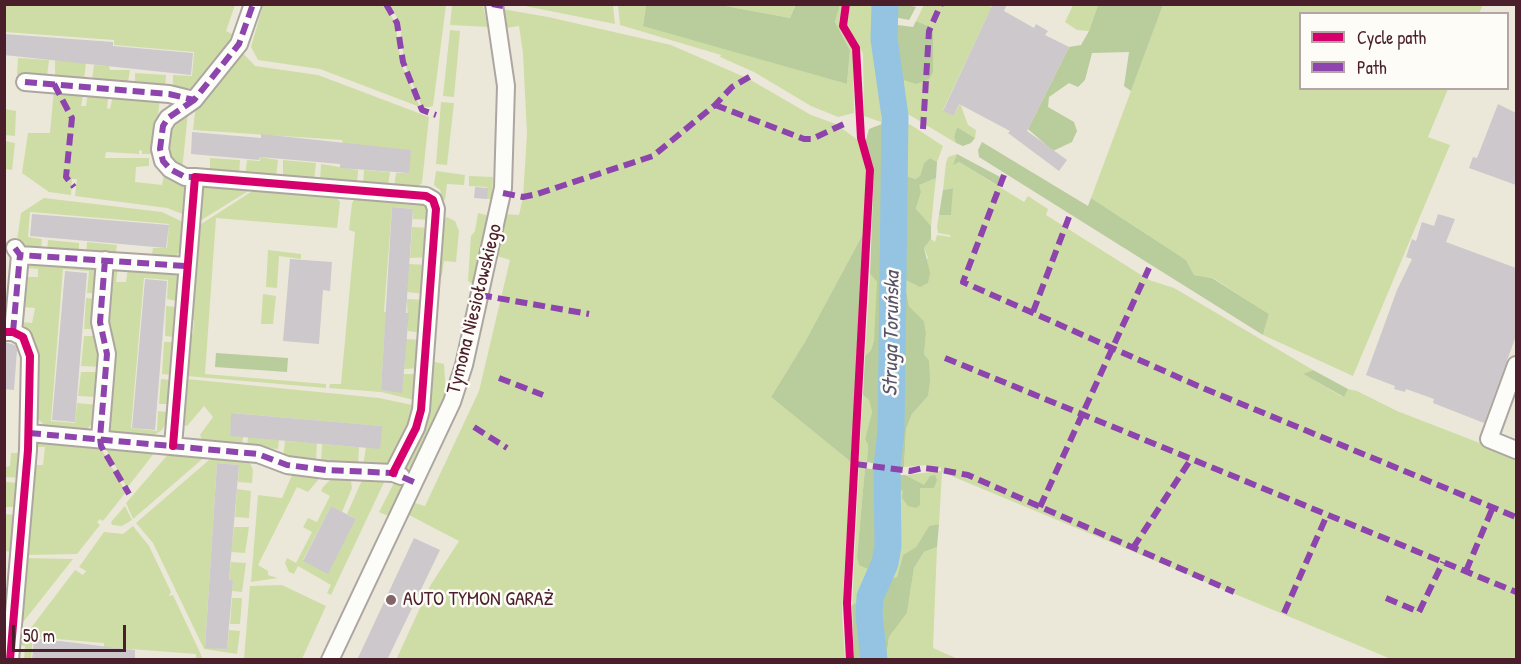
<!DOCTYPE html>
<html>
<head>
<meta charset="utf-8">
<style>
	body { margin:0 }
	#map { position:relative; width:1521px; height:664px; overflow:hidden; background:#ebe8da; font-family:"Patrick Hand",sans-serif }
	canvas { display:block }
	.frame { position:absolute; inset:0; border:6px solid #4a1f2b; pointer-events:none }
	.legend { position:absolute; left:1299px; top:12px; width:210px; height:78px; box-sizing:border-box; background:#fdfcf7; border:2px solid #b5a4a5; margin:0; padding:8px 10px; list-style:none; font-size:18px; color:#4a1f2b }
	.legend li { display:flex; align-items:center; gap:12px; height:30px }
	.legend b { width:30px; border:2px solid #b5a4a5 }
	.scale { position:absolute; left:12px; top:625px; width:114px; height:27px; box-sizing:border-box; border:3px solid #4a1f2b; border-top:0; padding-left:8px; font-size:18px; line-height:21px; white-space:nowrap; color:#4a1f2b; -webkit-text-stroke:4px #fdfcf7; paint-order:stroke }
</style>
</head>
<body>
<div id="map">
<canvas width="1521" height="664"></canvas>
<div class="frame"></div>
<ul class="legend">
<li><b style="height:8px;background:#d6006c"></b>Cycle path</li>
<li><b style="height:8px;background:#8e44ad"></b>Path</li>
</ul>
<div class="scale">50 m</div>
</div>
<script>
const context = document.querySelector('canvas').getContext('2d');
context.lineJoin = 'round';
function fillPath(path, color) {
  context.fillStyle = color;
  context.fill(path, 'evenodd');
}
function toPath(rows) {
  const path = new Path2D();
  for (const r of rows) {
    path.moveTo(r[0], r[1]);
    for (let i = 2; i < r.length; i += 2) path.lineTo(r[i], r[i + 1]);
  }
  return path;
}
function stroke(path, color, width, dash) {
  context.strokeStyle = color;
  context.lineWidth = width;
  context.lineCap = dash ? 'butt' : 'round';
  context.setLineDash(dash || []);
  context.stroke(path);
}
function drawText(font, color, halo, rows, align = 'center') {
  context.font = font + ' "Patrick Hand",sans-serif';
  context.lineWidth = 5;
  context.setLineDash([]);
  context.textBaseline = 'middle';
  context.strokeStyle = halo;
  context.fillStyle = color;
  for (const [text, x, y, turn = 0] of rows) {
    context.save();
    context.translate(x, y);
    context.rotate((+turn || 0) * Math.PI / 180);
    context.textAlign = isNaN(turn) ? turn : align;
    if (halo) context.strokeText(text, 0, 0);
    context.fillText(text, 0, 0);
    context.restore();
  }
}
fillPath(toPath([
	[793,4,795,5,790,18,720,5],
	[4,5,235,5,226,31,234,35,228,48,195,88,173,88,173,75,192,76,194,52,114,45,114,40,5,32],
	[263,5,384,5,395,22,401,63,420,107,320,69,258,60,251,47],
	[390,5,446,5,433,106,430,107,422,107,404,62,400,23],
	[471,5,483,6,488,27,450,25,452,5],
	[520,5,613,5,615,24],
	[618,5,646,5,643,25,847,84,850,50,835,22,840,5,843,5,839,22,853,50,854,113,838,117,811,106,754,72,720,57,721,55,620,25],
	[850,5,882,5,881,37,885,75,881,122,864,116,863,54,847,25],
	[924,5,988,5,1003,13,989,13,943,110,954,116,960,103,968,125,976,130,975,138,957,127,954,137,956,143,903,111,904,79,933,72,933,28,916,21],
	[1073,5,1098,5,1089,31,1077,30,1065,22],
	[1163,5,1483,5,1479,13,1300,14,1300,88,1448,89,1428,137,1450,145,1353,376,1263,335,1269,314,1213,278,1194,275,1186,260,1091,198],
	[502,9,548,17,671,45,749,79,811,115,836,124,859,141,868,171,864,232,806,340,771,397,851,462,842,612,845,659,396,660,430,586,459,541,409,515,408,511,411,502,425,506,479,391,510,260,497,256,505,214,519,215,523,197,527,134,523,53,519,26,506,28],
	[450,30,460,31,454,97,443,96],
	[239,49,255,66,318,75,429,117,422,183,416,188,394,187,396,173,409,173,343,144,342,140,193,130,196,104],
	[18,58,49,60,47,76,17,75],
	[55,60,86,63,84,80,55,78],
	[94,65,109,66,110,70,130,70,128,82,92,81],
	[135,73,166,75,165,90,135,87],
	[54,89,84,90,81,106,86,106,88,91,109,91,107,108,110,109,113,95,160,98,154,154,142,154,142,151,139,150,139,154,106,152,105,158,149,158,149,166,136,167,135,182,162,185,164,175,186,187,185,215,167,208,75,196,77,179,72,179,71,195,49,192,22,173,28,133,50,133],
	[441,102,454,103,447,165,436,164],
	[5,109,16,111,15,136,5,135],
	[188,112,182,171,168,160,167,136,174,122],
	[898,121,911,125,943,146,937,162,930,158,924,163,920,176,915,179,906,176,902,163,897,161],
	[5,141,15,143,12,170,5,169],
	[957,154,954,164,959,162,1024,202,1028,196,1048,209,1046,215,1149,280,1174,288,1313,370,1303,374,1343,397,1348,389,1357,391,1397,411,1516,457,1516,659,1391,659,942,472,939,524,929,526,916,547,903,555,897,577,883,579,892,557,893,487,899,488,920,504,920,488,927,488,905,475,941,471,941,468,927,465,904,467,906,431,912,414,928,396,929,362,924,354,926,333,924,321,909,306,904,278,928,258,924,248,931,239,935,242,937,235,951,237,950,235,938,233,937,226,939,215,951,215,952,188,943,190,946,163,948,157],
	[260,157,278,160,276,178,245,176,247,160,260,161],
	[210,158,240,160,239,176,210,173],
	[283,160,316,163,314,181,283,179],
	[321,164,358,170,357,185,320,182],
	[364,170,390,172,388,186,363,185],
	[436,171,465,175,464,185,447,184,445,200,443,199,440,190,434,185],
	[469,176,493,177,492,199,487,199,487,187,469,186],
	[936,178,934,196,931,226,916,210,921,192,918,185],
	[202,185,252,185,250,190,195,224],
	[257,188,335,196,340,202,337,228,216,218,205,374,326,384,326,388,186,376,188,334,193,334,194,320,190,320,195,228],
	[356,197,423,202,432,212,431,220,413,219,413,209,392,207,384,312,386,312,381,390,401,392,403,374,419,374,418,401,381,392,329,388,330,384,341,384,355,232,349,230,352,203],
	[44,198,162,212,185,223,182,248,176,256,151,259,153,248,167,248,169,224,30,212,28,237,42,239,41,250,28,249,17,240,21,213],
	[478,213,490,216,474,282,471,283,468,281,471,236,475,231],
	[447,217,455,221,459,231,456,262,444,261,442,276,436,275,443,221],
	[412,227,431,228,429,257,410,258],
	[48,240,79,243,79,254,47,251],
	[87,242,117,245,115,257,86,255],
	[268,250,301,254,301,259,279,256,277,288,266,287],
	[30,261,90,265,96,271,98,293,87,293,89,271,63,269,51,421,75,423,77,403,98,405,95,421,86,430,47,428,37,418,32,390,36,343,21,322,32,323,35,308,23,307,26,277,38,277,38,269,26,268],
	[409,264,427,265,425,294,407,292],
	[118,267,116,282,126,282,128,268,176,273,179,281,177,301,167,299,168,280,144,278,131,428,157,431,158,411,167,412,166,423,162,430,151,437,113,432,108,429,106,320,111,269],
	[870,274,877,282,877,311,874,340,871,350,865,356],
	[263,294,276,296,273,324,261,324],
	[86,298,96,299,94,329,84,329],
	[407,299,425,300,423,333,408,331],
	[166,306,176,307,174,337,165,336],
	[84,336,94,336,99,344,101,367,81,366],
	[406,339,421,340,422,368,404,369],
	[164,342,173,342,172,375,162,374],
	[430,361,444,364,446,394,412,467,408,469,405,468],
	[81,372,101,372,98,397,78,396],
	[161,379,170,380,168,404,159,404],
	[187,379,379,398,417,406,391,468,363,466,366,447,381,426,232,413,230,435,243,437,242,446,203,442,200,435,213,417,204,406,187,426,178,423],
	[863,395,869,400,872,412,865,439,868,445,867,462,859,461],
	[248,437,279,440,278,449,247,447],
	[285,441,317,443,316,460,283,458],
	[38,442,98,443,126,492,103,521,100,519,97,522,100,525,77,554,25,555,31,465,43,465,45,447,32,447],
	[322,444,359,447,358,465,321,463],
	[104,445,155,452,127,488],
	[171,451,207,455,133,519,126,503],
	[11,453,22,453,20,478,5,477,6,467,10,466],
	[216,454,249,461,253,470,252,483,238,482,239,465,217,463,205,647,227,649,229,630,240,631,237,654,204,649,153,543,136,523],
	[859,468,865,468,857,557,868,569,881,562,868,592,852,606],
	[293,473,318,476,318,480,308,492,297,487,258,565,268,571,268,575,278,578,251,582,258,495,282,498],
	[343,478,351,481,352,488,342,512,331,506,303,560,328,573,356,519,347,514,363,478,386,478,331,595,327,593,331,585,298,566,294,574,289,572,285,563,287,558,296,563,312,532,303,527,308,518,317,522,330,496,321,491,323,487,331,479],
	[395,481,402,483,403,487,390,514,386,515,379,512],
	[5,482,20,483,18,507,5,507],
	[237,489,251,491,249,518,235,517],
	[125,506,132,520,122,526,112,525,111,522],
	[4,514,16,515,14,552,5,551],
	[133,526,149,546,171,592,169,596,173,595,203,659,196,659,196,654,104,647,104,643,33,637,31,659,24,659,25,646,18,645,75,570,83,575,86,571,79,567,104,532,123,534],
	[234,527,249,527,245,553,231,552],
	[937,547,933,648,958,659,886,660,889,637,907,613,914,568,924,552],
	[24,558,73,559,20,626],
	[231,562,246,563,242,592,232,591,233,580,229,580],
	[282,585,326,606,302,659,244,659,250,586],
	[232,598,242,598,240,624,230,624]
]), '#cedda5');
fillPath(toPath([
	[646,5,720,5,790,18,795,6,793,5,840,5,835,22,850,50,847,84,643,26],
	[889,5,907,5,916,7,909,20,888,16],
	[1098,5,1163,5,1131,91,1124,86,1129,52,1092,53,1085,80,1078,87,1069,83,1049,97,1048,107,1074,122,1077,131,1072,142,1053,151,1028,129,1069,47,1081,45,1089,31],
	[916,21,933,28,933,72,929,79,916,84,904,80,903,111,897,108,887,38,890,24,913,27],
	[887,122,892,128,883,465,867,462,868,445,865,439,872,412,869,400,863,395,865,356,871,350,874,340,877,282,870,274,874,170,865,143,869,129],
	[957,127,975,138,971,143,963,146,956,143,954,137],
	[982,142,1088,206,1091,198,1186,260,1194,275,1212,278,1269,314,1263,335,979,157,978,150],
	[957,154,1000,177,997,185,959,162,953,165],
	[930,158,937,162,936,178,919,185,921,192,916,209,931,226,931,239,924,248,930,273,928,283,920,287,904,279,909,306,924,321,926,333,924,354,929,361,930,380,928,396,912,414,906,430,904,467,890,467,895,430,897,161,902,163,906,176,915,179,920,176,924,163],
	[953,188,951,215,939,215,943,190],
	[864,232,851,462,771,397,806,340],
	[216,353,288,358,287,372,215,367],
	[1313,370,1348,389,1344,397,1303,374],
	[865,468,882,471,884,535,881,562,868,569,859,565,857,557],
	[891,475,905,475,924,485,930,476,935,475,937,480,934,488,920,488,920,505,916,508,908,506,902,498,903,491,893,487],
	[939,524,937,547,924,552,914,568,907,613,889,637,886,659,880,659,875,604,878,589,883,579,897,577,903,555,916,547,929,526],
	[868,592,865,622,869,659,854,659,852,606]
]), '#b9cc9c');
stroke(toPath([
	[874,660,869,614,870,597,885,563,888,546,887,467,891,431,895,116,884,39,885,4]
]), '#94c4e2', 27);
fillPath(toPath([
	[993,4,1007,4,1004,11,1034,28,1036,24,1048,31,1045,35,1069,47,1027,131,1067,160,1059,171,1008,133,1010,131,959,104,954,116,943,111],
	[4,34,113,42,113,46,193,53,191,75,4,55],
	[1498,104,1516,113,1516,185,1469,168,1473,157,1477,158],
	[192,132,261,138,261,134,411,150,409,173,340,168,340,164,260,157,259,160,191,154],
	[475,187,488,188,487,199,474,198],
	[392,207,413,209,406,313,409,313,402,393,381,390],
	[32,214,169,225,166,248,30,236],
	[1438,214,1455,219,1446,242,1516,268,1516,336,1484,423,1433,403,1434,399,1406,389,1405,392,1394,389,1395,386,1366,375,1397,290,1412,259,1406,257,1412,239,1416,241,1422,222,1434,226],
	[290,259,332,262,330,291,323,290,319,344,283,341],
	[65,271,87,273,75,422,52,420],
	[145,279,167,281,155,430,132,428],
	[4,342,15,345,17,350,14,390,4,389],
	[231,413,382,426,380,449,230,436],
	[217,463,239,465,229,580,233,580,227,649,205,648],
	[331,506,356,519,328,574,303,561],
	[414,538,440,550,387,660,357,660],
	[34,638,135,650,135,660,32,660]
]), '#cdc8cc');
const minor = toPath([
	[25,82,169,94,194,100,239,44,253,4],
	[194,100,168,118,163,126,160,149,163,161,170,169,185,177,195,177],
	[15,248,20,255,186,266],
	[4,332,13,332,23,337,30,356,28,450,10,660],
	[13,332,20,255],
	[1516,365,1489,439,1516,450],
	[29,433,258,454,287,465,326,470,393,473,401,476],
	[100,438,107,354,100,322,105,260],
	[173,446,195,177,426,196,433,200,436,209,421,410,416,428,393,473],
	[330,660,452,402,464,365,503,188,506,86,494,4]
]);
stroke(minor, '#ada6a0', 20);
stroke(minor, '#fcfcf9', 16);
stroke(toPath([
	[386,4,397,23,403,62,422,110,436,115],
	[492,4,503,6],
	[25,82,169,94,194,100,239,44,253,4],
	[54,84,72,118,66,177,74,187],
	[194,100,168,118,163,126,160,149,163,161,170,169,185,177,195,177],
	[715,105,804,139,812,139,846,123],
	[923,129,929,31,941,4],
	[1004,175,963,282,1198,386,1516,517],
	[503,193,523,197,537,194,653,156,715,105,732,87,751,76],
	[15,248,20,255,186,266],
	[105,260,100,322,107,354,100,438,101,446,129,494],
	[480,295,589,314],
	[1033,312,1069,217],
	[13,332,20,255],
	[945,358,1516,592],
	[499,378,543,395],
	[474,427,507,448],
	[29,433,258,454,287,465,326,470,393,473,414,482],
	[855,464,910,471,923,468,941,470,968,475,1234,592],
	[1040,507,1149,268],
	[1133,548,1191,459],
	[1466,571,1493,507],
	[1386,598,1419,612,1443,562],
	[1284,613,1327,515]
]), '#8e44ad', 6, [12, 6]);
stroke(toPath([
	[846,4,843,26,856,48,861,138,870,170,847,603,850,660],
	[4,332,13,332,23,337,30,356,28,450,10,660],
	[173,446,195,177,426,196,433,200,436,209,421,410,416,428,393,473]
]), '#d6006c', 8);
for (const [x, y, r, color] of [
	[391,600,6,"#826568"]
]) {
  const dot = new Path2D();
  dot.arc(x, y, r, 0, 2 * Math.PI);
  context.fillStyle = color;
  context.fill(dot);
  stroke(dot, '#fdfcf7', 2);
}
drawText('20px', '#4a1f2b', '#fdfcf7', [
	["Tymona Niesiołowskiego",475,309,-76]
]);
drawText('20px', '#4a1f2b', '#fdfcf7', [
	["AUTO TYMON GARAŻ",403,600]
], 'left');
drawText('italic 21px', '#57546c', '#fdfcf7', [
	["Struga Toruńska",892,334,-89]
]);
</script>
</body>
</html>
